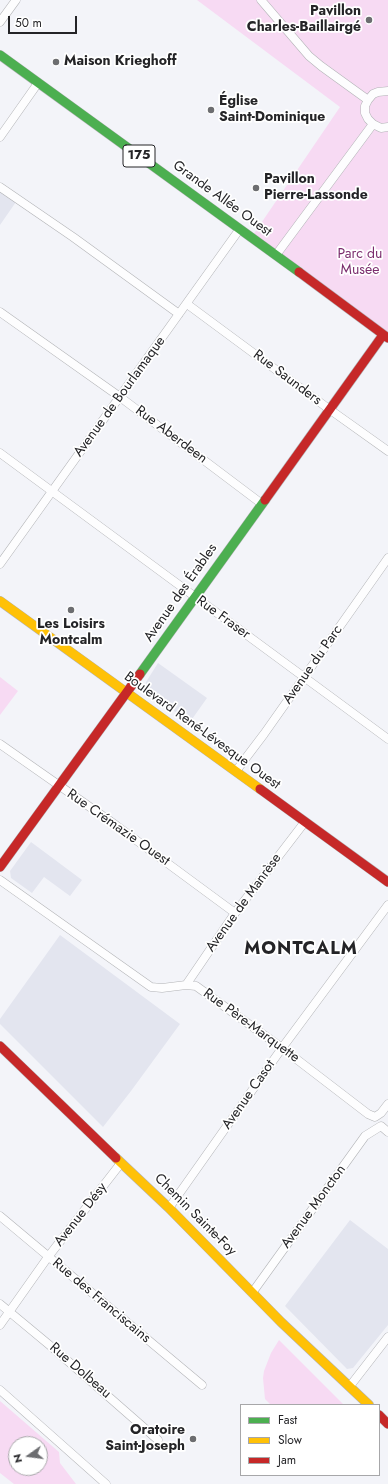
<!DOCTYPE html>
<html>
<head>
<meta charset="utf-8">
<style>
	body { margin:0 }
	#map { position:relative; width:388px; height:1484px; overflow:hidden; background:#f3f4f9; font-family:Jost,sans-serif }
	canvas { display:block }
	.legend { position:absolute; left:240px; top:1404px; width:140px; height:72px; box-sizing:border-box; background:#fff; border:1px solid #a7a7a9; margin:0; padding:5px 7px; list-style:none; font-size:12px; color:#242427 }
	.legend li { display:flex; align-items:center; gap:8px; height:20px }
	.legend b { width:20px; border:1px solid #a7a7a9 }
	.north { position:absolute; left:8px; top:1436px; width:40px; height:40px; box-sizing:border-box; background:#fff; border:1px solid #a7a7a9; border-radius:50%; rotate:256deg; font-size:11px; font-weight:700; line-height:16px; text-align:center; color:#242427 }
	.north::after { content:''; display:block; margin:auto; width:14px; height:18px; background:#6c6d70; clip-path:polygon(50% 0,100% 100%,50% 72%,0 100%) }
	.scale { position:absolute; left:8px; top:16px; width:69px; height:18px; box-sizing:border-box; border:2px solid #242427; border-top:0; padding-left:5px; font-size:12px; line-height:14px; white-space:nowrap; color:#242427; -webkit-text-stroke:3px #fff; paint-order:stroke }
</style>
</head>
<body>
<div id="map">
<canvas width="388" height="1484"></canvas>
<ul class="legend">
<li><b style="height:5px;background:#4caf50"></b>Fast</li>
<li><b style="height:5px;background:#ffc107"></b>Slow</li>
<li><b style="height:5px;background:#c62828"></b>Jam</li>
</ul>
<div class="north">N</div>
<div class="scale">50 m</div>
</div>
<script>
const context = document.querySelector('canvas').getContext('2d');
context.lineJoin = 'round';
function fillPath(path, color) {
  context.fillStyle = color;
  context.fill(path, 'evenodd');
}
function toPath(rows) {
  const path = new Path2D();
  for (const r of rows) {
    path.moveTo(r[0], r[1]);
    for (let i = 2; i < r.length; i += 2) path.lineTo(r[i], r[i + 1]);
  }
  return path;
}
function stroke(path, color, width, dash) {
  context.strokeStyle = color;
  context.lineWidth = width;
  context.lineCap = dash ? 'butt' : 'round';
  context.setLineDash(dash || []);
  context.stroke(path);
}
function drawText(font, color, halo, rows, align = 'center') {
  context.font = font + ' Jost,sans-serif';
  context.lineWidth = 3.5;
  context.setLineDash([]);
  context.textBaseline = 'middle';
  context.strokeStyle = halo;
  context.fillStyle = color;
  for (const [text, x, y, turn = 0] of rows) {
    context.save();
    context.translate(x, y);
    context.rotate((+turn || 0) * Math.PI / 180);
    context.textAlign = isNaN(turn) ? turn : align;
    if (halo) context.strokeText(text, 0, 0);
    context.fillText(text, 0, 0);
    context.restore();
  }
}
fillPath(toPath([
	[0,187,18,199,0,225],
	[158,663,207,698,190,722,148,693,145,689,146,682],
	[31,842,82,880,70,896,44,877,32,893,11,878,10,871],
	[60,935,180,1024,131,1091,103,1127,0,1024,0,1019],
	[350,1220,388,1249,388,1325,353,1368,347,1369,285,1306]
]), '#e3e5ef');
fillPath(toPath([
	[197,0,388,0,388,338,251,238,340,107],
	[0,677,18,691,0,715],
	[279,1340,344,1405,271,1405,265,1399,263,1378,264,1371,271,1353],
	[0,1401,59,1452,60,1463,76,1484,14,1484,0,1473],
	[16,1444,40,1444,40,1468,16,1468]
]), '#f7daf3');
const street = toPath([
	[261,0,309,56,321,66,368,100],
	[0,22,16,0],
	[388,91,378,92,373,94,368,100,365,106,365,113,368,119,373,124,381,128,388,127],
	[0,137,38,83],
	[0,187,73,237,179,314],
	[276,255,373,124],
	[187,304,329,409,388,451],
	[0,312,120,397,262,504],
	[0,453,388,739],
	[0,564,239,230],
	[0,744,117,826,235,913],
	[236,771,264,734,388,558],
	[0,880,151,987,162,988,186,985,196,986,282,1048,368,1114,375,1117,381,1113,388,1104],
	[186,985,235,913,304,823],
	[169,1208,282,1048,388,905],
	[0,1216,202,1385],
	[252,1293,365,1136,381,1126,388,1132],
	[0,1304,53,1348,158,1440],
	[0,1325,48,1257,121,1163],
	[350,1386,388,1337],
	[0,1390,106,1484]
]);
const fast = toPath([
	[0,55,299,272],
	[140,674,265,500]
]);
const slow = toPath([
	[0,601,260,789],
	[116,1158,169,1208,281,1322,369,1405]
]);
const jam = toPath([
	[299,272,388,338],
	[265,500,383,335],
	[260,789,388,882],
	[0,867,140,674],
	[0,1046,116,1158],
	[379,1415,388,1424]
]);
stroke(street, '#b2b3b6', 9);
stroke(fast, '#b2b3b6', 10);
stroke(slow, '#b2b3b6', 10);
stroke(jam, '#b2b3b6', 10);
stroke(street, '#fdfdfe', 8);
stroke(fast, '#4caf50', 9);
stroke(slow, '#ffc107', 9);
stroke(jam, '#c62828', 9);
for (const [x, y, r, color] of [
	[369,20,4,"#6c6d70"],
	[56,62,4,"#6c6d70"],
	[211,110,4,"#6c6d70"],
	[256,188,4,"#6c6d70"],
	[71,610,4,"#6c6d70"],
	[193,1439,4,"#6c6d70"]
]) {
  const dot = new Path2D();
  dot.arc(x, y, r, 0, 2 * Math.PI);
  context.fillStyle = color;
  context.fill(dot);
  stroke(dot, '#fff', 1.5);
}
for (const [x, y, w] of [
	[139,156,32]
]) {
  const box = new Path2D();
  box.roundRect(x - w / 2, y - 11, w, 22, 3);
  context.fillStyle = '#fff';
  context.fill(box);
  stroke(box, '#242427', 1);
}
drawText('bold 13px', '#242427', null, [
	["175",139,156]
]);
drawText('bold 14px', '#242427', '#fff', [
	["Pavillon",361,12,"right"],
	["Charles-Baillairgé",361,28,"right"],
	["Maison Krieghoff",64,62],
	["Église",219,102],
	["Saint-Dominique",219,118],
	["Pavillon",264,180],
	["Pierre-Lassonde",264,196],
	["Les Loisirs",71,625,"center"],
	["Montcalm",71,641,"center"],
	["Oratoire",185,1431,"right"],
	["Saint-Joseph",185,1447,"right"]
], 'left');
drawText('14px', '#242427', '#fff', [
	["Grande Allée Ouest",222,199,36],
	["Rue Saunders",287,378,37],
	["Avenue de Bourlamaque",120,397,-54],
	["Rue Aberdeen",171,435,37],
	["Avenue des Érables",181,593,-55],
	["Rue Fraser",223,618,36],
	["Avenue du Parc",313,665,-55],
	["Boulevard René-Lévesque Ouest",202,731,36],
	["Rue Crémazie Ouest",118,828,35],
	["Avenue de Manrèse",244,903,-54],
	["Rue Père-Marquette",251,1026,36],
	["Avenue Casot",249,1095,-55],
	["Avenue Moncton",314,1207,-54],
	["Avenue Désy",81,1215,-52],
	["Chemin Sainte-Foy",195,1215,45],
	["Rue des Franciscains",101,1301,40],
	["Rue Dolbeau",80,1371,41]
]);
drawText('14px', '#7b2d6e', '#fff', [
	["Parc du",360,255],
	["Musée",360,271]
]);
context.letterSpacing = '1px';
drawText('bold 18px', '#242427', '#fff', [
	["MONTCALM",301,950]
]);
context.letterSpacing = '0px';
</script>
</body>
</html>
